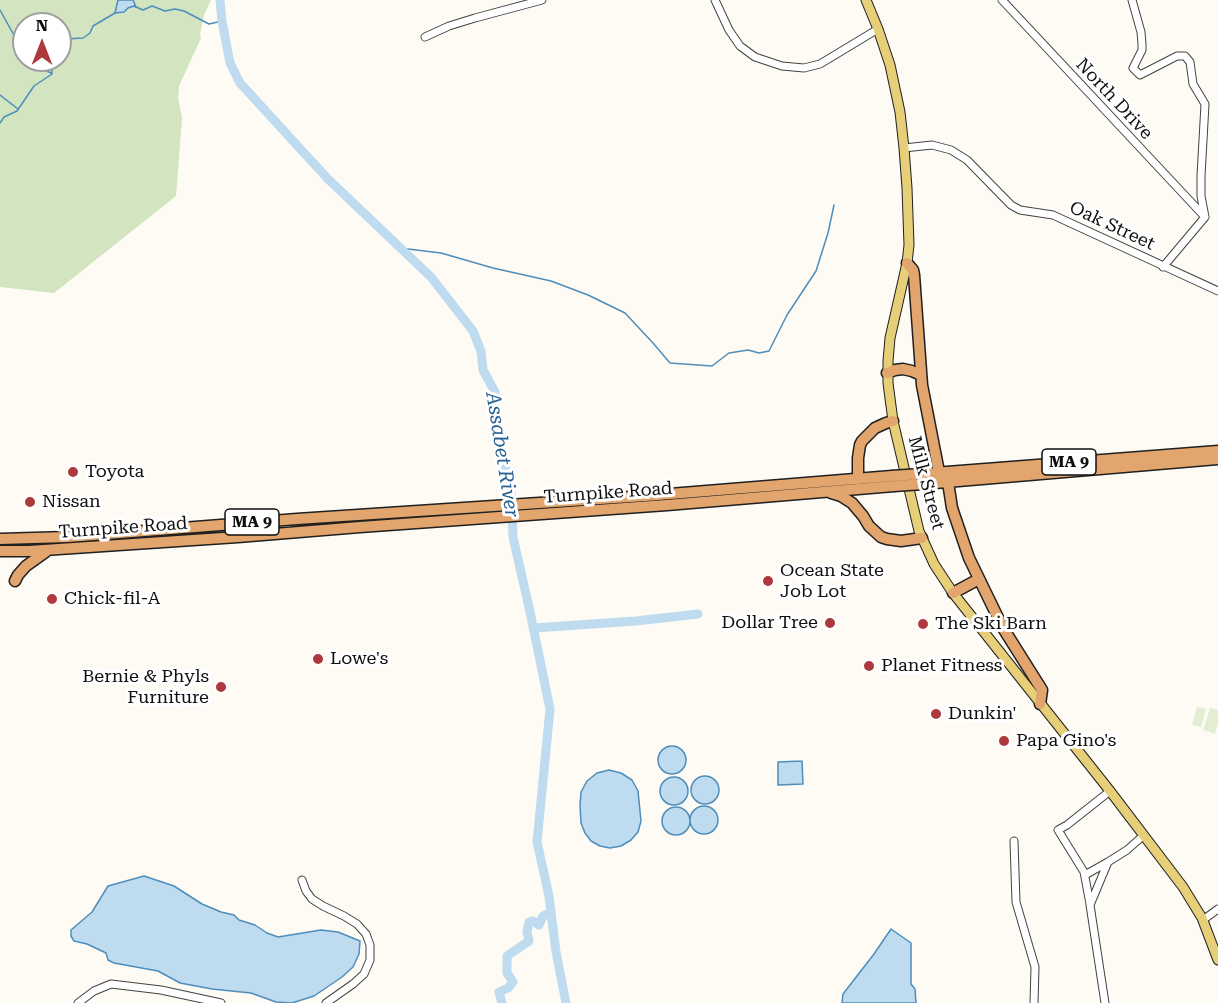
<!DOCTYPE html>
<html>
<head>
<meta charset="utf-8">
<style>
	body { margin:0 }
	#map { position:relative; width:1218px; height:1003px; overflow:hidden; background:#fdfbf3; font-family:"Roboto Serif",serif }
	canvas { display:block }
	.north { position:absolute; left:12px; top:12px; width:60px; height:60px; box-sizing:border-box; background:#fff; border:2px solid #9f9f9f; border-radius:50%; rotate:0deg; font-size:16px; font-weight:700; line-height:24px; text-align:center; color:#0f0f0f }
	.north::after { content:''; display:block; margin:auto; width:21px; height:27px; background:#ad393c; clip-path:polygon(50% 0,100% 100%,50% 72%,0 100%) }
</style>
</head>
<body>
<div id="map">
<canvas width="1218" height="1003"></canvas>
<div class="north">N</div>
</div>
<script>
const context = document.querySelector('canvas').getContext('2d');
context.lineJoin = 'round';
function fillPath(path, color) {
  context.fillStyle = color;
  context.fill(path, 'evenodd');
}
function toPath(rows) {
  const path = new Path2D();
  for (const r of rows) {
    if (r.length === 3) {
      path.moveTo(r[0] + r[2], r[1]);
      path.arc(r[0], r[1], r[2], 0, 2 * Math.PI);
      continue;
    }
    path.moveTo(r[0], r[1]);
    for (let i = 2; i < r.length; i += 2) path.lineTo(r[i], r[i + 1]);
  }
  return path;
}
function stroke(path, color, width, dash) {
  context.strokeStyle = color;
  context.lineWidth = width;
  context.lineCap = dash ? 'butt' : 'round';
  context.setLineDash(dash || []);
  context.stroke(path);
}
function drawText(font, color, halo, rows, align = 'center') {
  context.font = font + ' "Roboto Serif",serif';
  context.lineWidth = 6;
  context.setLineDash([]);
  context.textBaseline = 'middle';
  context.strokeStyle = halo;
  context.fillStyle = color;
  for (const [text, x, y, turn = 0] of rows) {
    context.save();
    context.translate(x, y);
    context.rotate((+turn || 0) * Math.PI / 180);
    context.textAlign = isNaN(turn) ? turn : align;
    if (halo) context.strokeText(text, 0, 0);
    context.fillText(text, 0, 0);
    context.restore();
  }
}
fillPath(toPath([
	[0,0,211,0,204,15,200,34,201,38,179,86,178,98,182,118,176,196,54,293,0,287],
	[24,24,60,24,60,60,24,60]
]), '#d2e4c0');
fillPath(toPath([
	[1197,707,1206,709,1201,727,1192,725],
	[1210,708,1218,710,1218,723,1215,734,1203,730]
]), '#e2edd1');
const water = toPath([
	[118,0,133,0,136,7,134,6,128,8,124,12,115,13,118,0],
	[672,760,14],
	[802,761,803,784,778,785,778,762,802,761],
	[609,770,621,773,632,780,638,791,641,821,638,832,631,840,621,846,610,848,600,846,591,841,585,833,581,823,580,805,581,792,587,781,597,773,609,770],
	[705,790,14],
	[674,791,14],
	[704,820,14],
	[676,821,14],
	[144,876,174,886,202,904,221,912,234,915,239,920,255,925,267,933,278,937,321,930,338,932,360,941,359,954,353,967,342,977,314,996,292,1003,276,1002,251,993,212,989,180,983,158,971,114,963,108,960,106,953,87,944,74,941,71,936,71,930,92,912,108,886,144,876],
	[891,929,911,943,911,984,915,989,916,1003,842,1003,843,994,874,954,891,929]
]);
fillPath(water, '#bedbef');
stroke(water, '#4e8ebc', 1.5);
stroke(toPath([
	[136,7,143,10,152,6,165,11,175,9,184,11,209,24,222,21],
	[0,10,20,46],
	[60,46,66,39,83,38,90,33,93,26,115,13],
	[22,49,24,51],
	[37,60,40,63,43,69,51,73],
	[0,95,18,109],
	[0,123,4,117,17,111,34,86,52,74,52,66,56,60],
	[400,248,441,253,493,268,551,281,588,295,625,313,653,343,670,363,712,366,729,353,748,350,759,353,769,351,787,315,816,271,828,233,834,205]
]), '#4e8ebc', 1.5);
stroke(toPath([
	[220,0,222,21,230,63,240,83,328,179,431,277,473,331,481,351,483,370,495,392,497,442,511,484,513,537,530,612,550,709,537,842,549,896,556,952,566,1003],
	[534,628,636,621,698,614],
	[502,1003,499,992,508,988,513,982,507,973,507,956,529,941,527,932,529,922,533,921,539,925,543,916,551,912]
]), '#bedbef', 9);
const minor = toPath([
	[715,0,729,30,740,46,755,57,782,66,804,68,820,64,878,29],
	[1002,0,1205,217],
	[1132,0,1141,32,1142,44,1142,50,1133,68,1140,75,1177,56,1185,56,1190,62,1193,84,1205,104,1201,176,1201,196,1205,217],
	[425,37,449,26,475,18,542,0],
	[904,148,932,145,951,150,967,160,1011,205,1020,210,1053,215,1218,291],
	[1163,267,1205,217],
	[1014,841,1016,902,1035,967,1034,1003],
	[1085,875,1108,862],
	[302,880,306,891,312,899,323,906,344,916,357,924,366,934,370,945,370,960,364,974,353,984,326,1003],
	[1090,904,1084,872,1058,830,1067,825,1110,791],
	[1203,920,1218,909],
	[78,1003,94,991,111,984,161,990,221,1003],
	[1105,1003,1090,905,1108,862,1127,850,1144,835]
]);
const major = toPath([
	[866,0,878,29,890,65,900,112,904,148,907,188,909,245,907,263,890,338,888,361,888,383,893,421,919,531,934,564,953,593,1110,791,1183,887,1202,918,1218,960]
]);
const highway = toPath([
	[907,263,913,270,914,275,922,385,939,472],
	[887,373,895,370,903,369,912,371,921,375],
	[921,474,1218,451],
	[858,479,858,458,860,445,862,441,875,428,886,423,893,421],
	[948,482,952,508,969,558,1003,628,1042,690,1040,704],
	[923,484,1218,459],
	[831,493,841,496,852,503,863,516,869,526,881,537,887,539,901,541,922,538],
	[0,539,68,537,297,519,645,496,892,476],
	[0,551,29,551,238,537,360,527,667,505,894,486],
	[15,581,18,575,26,566,47,551],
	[953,593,979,579]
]);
stroke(minor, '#424242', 9);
stroke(major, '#202020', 11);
stroke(highway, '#202020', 13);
stroke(minor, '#fff', 7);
stroke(major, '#e7ce79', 9);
stroke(highway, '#e1a56d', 10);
const highwayBridge = toPath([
	[892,476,921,474],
	[894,486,923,484]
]);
stroke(highwayBridge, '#202020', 13, []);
stroke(highwayBridge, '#e1a56d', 10);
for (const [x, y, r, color] of [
	[73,472,6,"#ad393c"],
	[30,502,6,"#ad393c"],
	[768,581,6,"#ad393c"],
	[52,599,6,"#ad393c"],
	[830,623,6,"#ad393c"],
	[923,624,6,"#ad393c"],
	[318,659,6,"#ad393c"],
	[869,666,6,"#ad393c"],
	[221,687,6,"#ad393c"],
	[936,714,6,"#ad393c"],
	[1004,741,6,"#ad393c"]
]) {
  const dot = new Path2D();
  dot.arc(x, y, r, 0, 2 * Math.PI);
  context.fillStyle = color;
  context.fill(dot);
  stroke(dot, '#fff', 2);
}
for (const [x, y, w] of [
	[1069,462,54],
	[252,522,54]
]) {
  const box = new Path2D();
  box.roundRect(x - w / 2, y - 13, w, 26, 4.5);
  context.fillStyle = '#fff';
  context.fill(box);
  stroke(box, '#0f0f0f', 1.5);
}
drawText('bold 16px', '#0f0f0f', null, [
	["MA 9",1069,462],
	["MA 9",252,522]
]);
drawText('18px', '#0f0f0f', '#fff', [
	["North Drive",1114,99,47],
	["Oak Street",1112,226,25],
	["Milk Street",926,483,75],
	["Turnpike Road",608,493,-4],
	["Turnpike Road",123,528,-4]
]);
drawText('18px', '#0f0f0f', '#fff', [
	["Toyota",85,472],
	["Nissan",42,502],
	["Ocean State",780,571],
	["Job Lot",780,592],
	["Chick-fil-A",64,599],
	["Dollar Tree",818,623,"right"],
	["The Ski Barn",935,624],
	["Lowe's",330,659],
	["Planet Fitness",881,666],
	["Bernie & Phyls",209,677,"right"],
	["Furniture",209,698,"right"],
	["Dunkin'",948,714],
	["Papa Gino's",1016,741]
], 'left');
drawText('italic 20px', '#286191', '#fff', [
	["Assabet River",502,455,81]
]);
</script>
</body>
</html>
